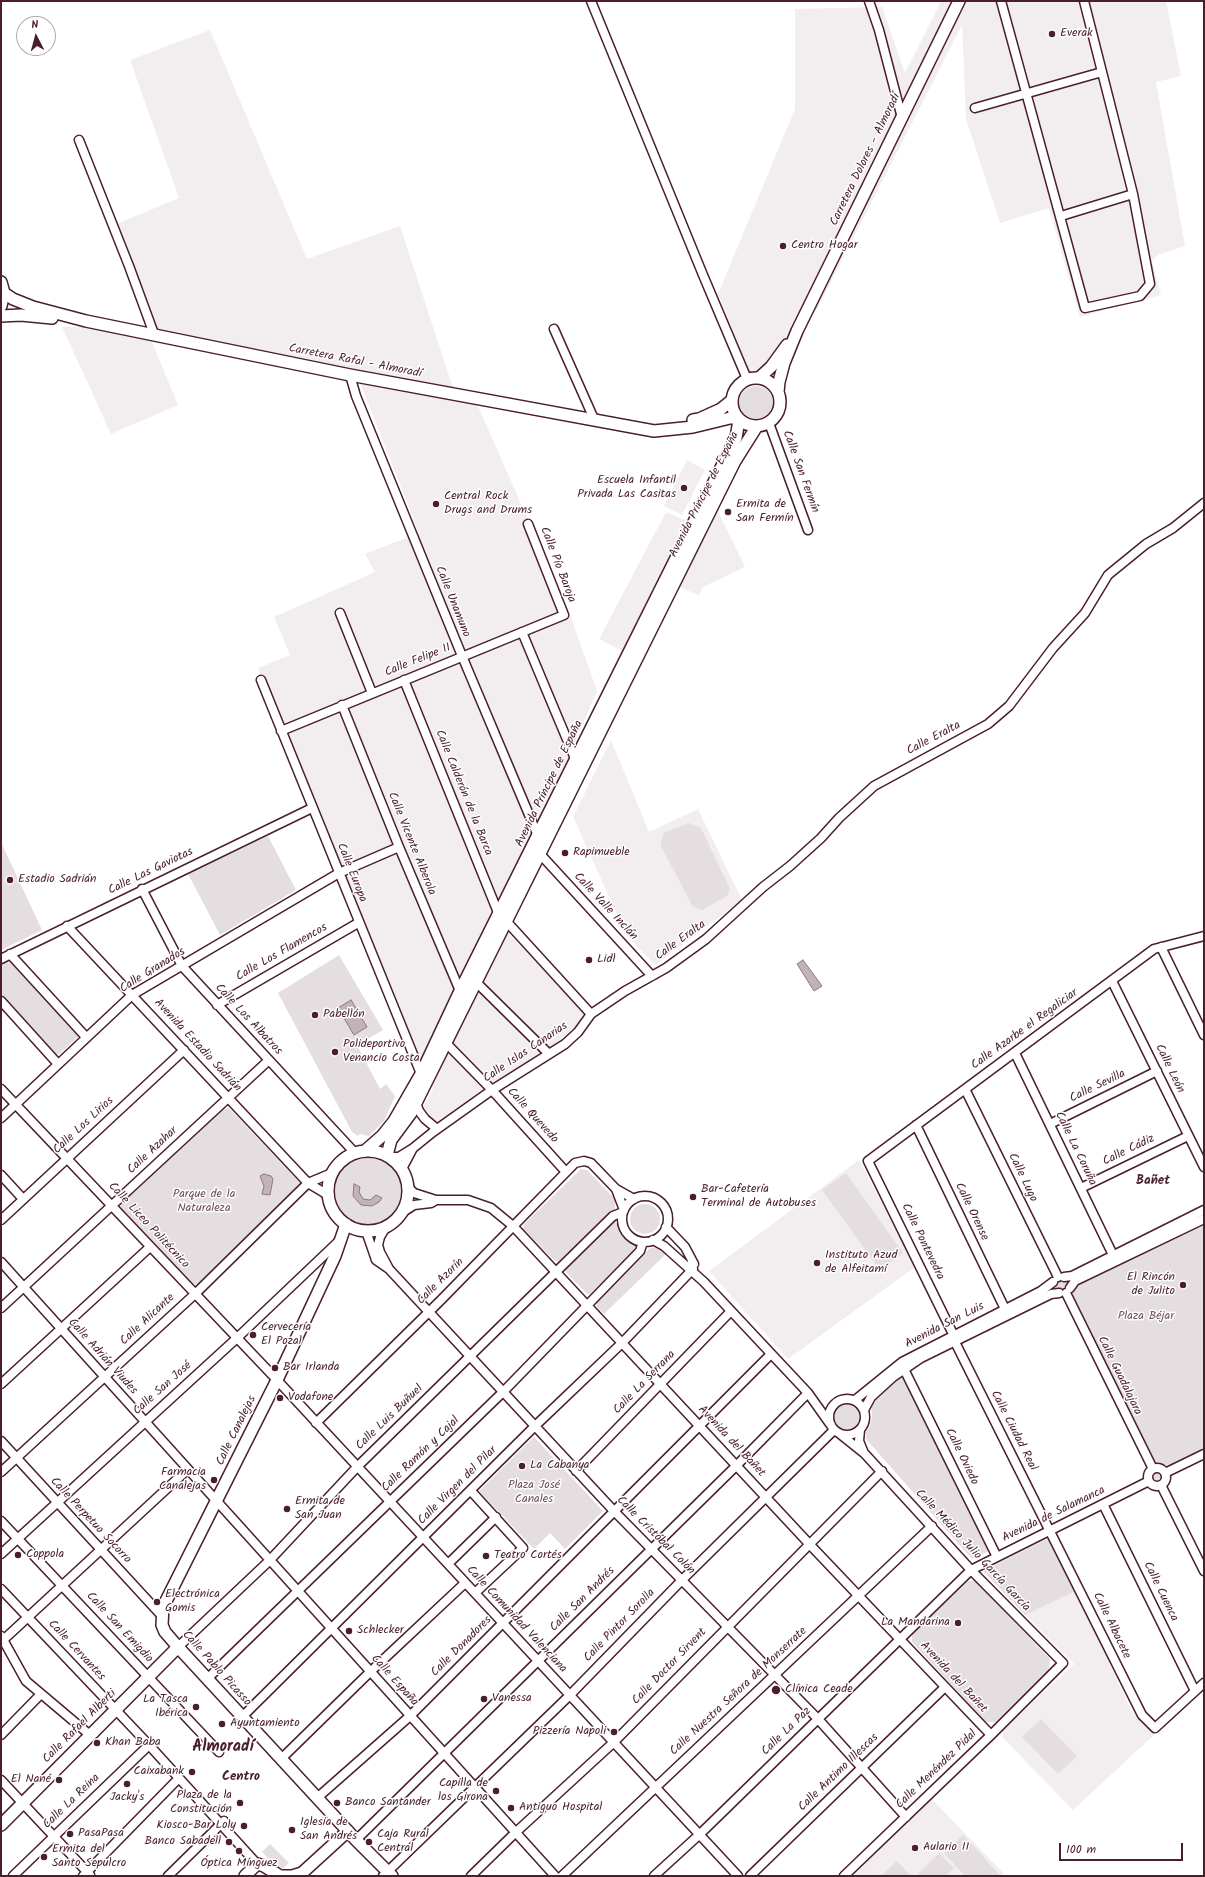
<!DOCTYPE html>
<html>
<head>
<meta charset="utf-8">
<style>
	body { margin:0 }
	#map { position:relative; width:1205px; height:1877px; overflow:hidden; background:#fff; font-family:Kalam,sans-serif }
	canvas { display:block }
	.frame { position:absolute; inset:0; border:2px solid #4a1f2b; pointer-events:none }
	.north { position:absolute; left:16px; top:16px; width:40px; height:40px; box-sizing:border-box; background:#fff; border:1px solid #b7a5aa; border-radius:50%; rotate:354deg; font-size:11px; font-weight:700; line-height:16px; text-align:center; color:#4a1f2b }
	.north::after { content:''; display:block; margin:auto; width:14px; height:18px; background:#4a1f2b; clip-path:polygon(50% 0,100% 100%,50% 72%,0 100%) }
	.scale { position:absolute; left:1059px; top:1843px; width:124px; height:18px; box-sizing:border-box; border:2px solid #4a1f2b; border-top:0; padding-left:5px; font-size:12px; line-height:14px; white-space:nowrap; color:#4a1f2b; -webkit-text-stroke:3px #fff; paint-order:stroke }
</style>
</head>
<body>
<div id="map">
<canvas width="1205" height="1877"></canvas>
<div class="frame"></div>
<div class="north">N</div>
<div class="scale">100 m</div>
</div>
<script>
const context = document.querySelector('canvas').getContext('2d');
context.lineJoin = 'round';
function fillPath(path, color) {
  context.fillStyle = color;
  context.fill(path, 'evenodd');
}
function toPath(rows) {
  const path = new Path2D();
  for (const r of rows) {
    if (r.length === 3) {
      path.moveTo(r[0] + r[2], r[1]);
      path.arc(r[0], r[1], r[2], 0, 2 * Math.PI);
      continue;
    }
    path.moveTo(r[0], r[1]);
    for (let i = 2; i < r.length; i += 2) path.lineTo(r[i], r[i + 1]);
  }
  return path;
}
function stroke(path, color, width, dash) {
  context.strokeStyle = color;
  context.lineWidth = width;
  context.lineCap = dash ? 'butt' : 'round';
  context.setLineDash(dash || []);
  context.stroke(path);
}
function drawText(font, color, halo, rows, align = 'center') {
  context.font = font + ' Kalam,sans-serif';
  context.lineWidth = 3;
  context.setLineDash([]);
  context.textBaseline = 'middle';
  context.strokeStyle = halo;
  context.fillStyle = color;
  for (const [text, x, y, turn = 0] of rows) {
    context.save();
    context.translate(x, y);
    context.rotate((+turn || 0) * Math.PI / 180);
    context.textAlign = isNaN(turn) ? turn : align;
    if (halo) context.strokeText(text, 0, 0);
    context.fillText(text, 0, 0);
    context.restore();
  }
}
fillPath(toPath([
	[941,1,1166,1,1181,76,1156,82,1185,246,1158,255,1152,261,1161,295,1080,317,1049,208,1000,223,966,119,962,25,817,309,788,344,760,371,751,375,718,294,795,109,795,9,882,7,905,73],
	[210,30,307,259,400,226,452,385,477,404,570,615,597,691,540,824,493,917,587,1016,551,1048,480,1091,441,1121,432,1120,422,1110,433,1089,258,668,290,655,274,617,375,572,365,554,419,533,360,383,152,342,178,405,111,434,62,327,153,326,139,281,114,225,179,198,130,60],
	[687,460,705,470,682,515,664,506],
	[716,507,745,567,703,587,699,595,661,580,624,652,599,639,666,512,689,522],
	[611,740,649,832,698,809,742,900,655,965,617,925,620,921,573,817],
	[859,1160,915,1267,788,1359,709,1271],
	[1076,1591,1131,1710,1155,1734,1073,1810,1003,1738,1003,1731,1074,1664,1025,1615],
	[929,1796,1004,1874,1002,1876,847,1876]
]), '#f2eeef');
fillPath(toPath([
	[756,403,17],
	[689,823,701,828,730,889,727,896,702,910,693,907,661,846,661,841,664,833],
	[268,836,296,890,220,935,188,874],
	[1,842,42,930,1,950],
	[339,955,383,1030,357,1045,380,1089,386,1084,395,1096,384,1121,369,1136,360,1134,358,1136,352,1132,278,993],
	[6,962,12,963,77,1033,78,1037,59,1054,55,1055,1,995,1,965],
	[229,1108,300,1183,299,1189,197,1284,192,1284,121,1209,120,1204,223,1109],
	[368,1191,33],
	[581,1169,587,1170,615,1199,615,1209,561,1262,555,1261,523,1229,524,1224],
	[846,1173,903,1253,880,1270,822,1190],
	[645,1219,15],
	[615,1220,623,1237,636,1245,637,1249,590,1294,587,1294,566,1272,567,1267],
	[1204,1223,1204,1448,1170,1465,1159,1465,1154,1460,1072,1298,1072,1291,1076,1286],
	[659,1247,666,1254,604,1314,597,1307,597,1301,650,1248],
	[1062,1285,6],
	[899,1377,906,1379,989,1551,972,1559,866,1439,866,1432,870,1426,872,1417,871,1404],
	[847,1417,13],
	[534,1437,603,1511,565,1549,550,1533,534,1549,479,1491],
	[1157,1477,6],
	[1051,1537,1076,1591,1025,1615,983,1571],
	[968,1581,976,1581,1050,1659,1049,1670,996,1722,986,1722,912,1642,912,1634],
	[1041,1719,1077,1756,1058,1774,1022,1737],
	[963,1835,999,1874,996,1876,965,1876,944,1853],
	[270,1844,289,1863,283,1868,275,1866,262,1852],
	[939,1853,954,1868,946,1876,920,1876,918,1874],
	[897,1861,911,1876,881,1876]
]), '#e5dee0');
const water = toPath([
	[803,960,822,986,814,991,797,964,803,960],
	[351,1000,367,1027,354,1035,338,1008,351,1000],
	[264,1174,271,1176,273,1179,270,1195,262,1194,264,1186,260,1176,264,1174],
	[354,1184,360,1187,359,1192,363,1199,370,1200,376,1195,382,1198,379,1202,372,1206,361,1205,353,1196,354,1184]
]);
fillPath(water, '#c1b3b6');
stroke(water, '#91787e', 1);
const minor = toPath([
	[591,1,703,275,747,379],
	[869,1,879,30,902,118],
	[1001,1,1085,308,1140,296,1150,284,1133,194,1084,1],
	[975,108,1102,72],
	[79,140,129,266,154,334],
	[1061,216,1133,194],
	[554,329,594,419],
	[350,375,356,396,462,656,538,836],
	[769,423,808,530],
	[340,613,372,693],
	[522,632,576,761],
	[261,680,421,1074],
	[404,680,499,915],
	[342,705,399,847,460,991],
	[281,731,564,615,528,524],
	[541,855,652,976],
	[142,889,182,966,355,1153],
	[507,922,591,1014],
	[67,926,308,1183,328,1195],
	[1161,947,1204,1035],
	[10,954,86,1037],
	[1,959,312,808],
	[1112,981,1204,1167],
	[476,982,549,1054],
	[1,1001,58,1064],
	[217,1005,358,923],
	[446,1043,492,1090,566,1172],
	[1015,1053,1113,1255],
	[1,1089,277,1380,738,1876],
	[965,1089,1058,1277],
	[416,1103,419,1111,425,1119,437,1129],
	[1,1118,132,995,339,873,399,847],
	[1050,1124,1157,1071],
	[916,1125,1005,1309],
	[391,1157,399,1157,412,1149,433,1132,492,1090,565,1044,578,1032,591,1014,625,991,666,968,706,939,763,887,790,866,821,838,839,818,874,786,988,724,1009,706,1053,648,1085,613,1108,575,1146,544,1173,528,1204,503],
	[402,1169,412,1150],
	[1,1175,23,1199],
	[409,1188,414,1193,436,1200],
	[1081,1188,1188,1136],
	[616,1189,624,1210],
	[645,1219,23],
	[403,1212,414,1205,431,1203,436,1200,468,1200,491,1208,513,1226,814,1549,991,1735],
	[1,1220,184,1050],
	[386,1227,380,1237,378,1245,380,1252,388,1267],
	[666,1227,685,1247,694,1264],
	[366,1231,376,1260,389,1269,613,1510,818,1719,906,1817],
	[653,1240,664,1246,704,1282,808,1393,830,1424],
	[1,1262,555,1876],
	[1064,1277,1072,1276,1204,1210],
	[1070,1288,1075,1281,1204,1219],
	[1066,1293,1153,1469],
	[1,1308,269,1060],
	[953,1334,868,1161,1154,949,1204,936],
	[955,1342,1142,1715,1155,1728,1204,1683],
	[904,1369,997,1557],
	[1,1384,150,1247],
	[847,1417,18],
	[855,1400,902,1362,1041,1291,1053,1282],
	[864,1410,871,1397,893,1377,921,1358,1051,1294,1059,1293],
	[316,1423,441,1300,575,1163,584,1161,591,1163,616,1189,634,1199],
	[860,1430,859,1441,864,1453],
	[840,1434,865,1454,971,1570,1063,1663,991,1735,844,1876],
	[1,1441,162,1616],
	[1157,1477,9],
	[576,1471,731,1311],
	[1,1472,195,1294,308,1183,332,1173],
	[1165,1473,1204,1454],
	[1161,1485,1204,1571],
	[471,1491,523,1548,475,1593],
	[1103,1504,1195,1691],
	[1,1521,219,1752],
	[1,1554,237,1338,338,1242],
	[448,1564,496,1517],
	[1,1589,149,1745,257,1864],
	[1,1636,26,1681,90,1735],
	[1,1642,187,1470],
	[178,1647,269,1561,357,1467,613,1216,623,1212],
	[207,1679,503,1392,640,1251,643,1242],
	[242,1717,535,1426,622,1343,691,1271,693,1269,692,1261],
	[1,1735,41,1694],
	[281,1759,370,1672,465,1583],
	[1,1780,90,1875],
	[317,1798,410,1716,771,1354],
	[356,1840,736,1466,808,1393],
	[13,1876,149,1745],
	[83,1876,179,1778],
	[168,1876,224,1821],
	[383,1876,570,1695,682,1580,834,1430],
	[471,1876,515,1833,614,1742,882,1471],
	[562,1876,932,1526],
	[654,1876,700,1834,971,1570,1149,1481],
	[750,1876,945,1687]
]);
const major = toPath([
	[1,282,4,293,1,306],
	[4,293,13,299,33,307,86,321,350,375,654,431,693,427,730,418,737,418],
	[1,316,21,315,52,318],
	[756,402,24],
	[759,378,771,367,787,345],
	[778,392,779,382,784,363,797,331,959,1],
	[693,420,699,419,721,409,731,401],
	[366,1150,382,1136,394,1121,421,1074,460,991,736,438,739,420],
	[368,1191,40],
	[387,1155,391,1140,411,1113,735,461,757,426],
	[346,1224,335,1256,277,1380,163,1607,162,1625,165,1632,178,1647,356,1840,392,1876],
	[1,1825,178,1647],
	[245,1876,257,1864,264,1866,280,1876,292,1876,302,1873,348,1831]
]);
stroke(minor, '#4a1f2b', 11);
stroke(major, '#4a1f2b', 14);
stroke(minor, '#fff', 8);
stroke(major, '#fff', 11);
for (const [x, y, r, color] of [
	[1052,34,4,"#4a1f2b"],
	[783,246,4,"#4a1f2b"],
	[684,488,4,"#4a1f2b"],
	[436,504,4,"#4a1f2b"],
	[728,512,4,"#4a1f2b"],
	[565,853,4,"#4a1f2b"],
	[10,880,4,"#4a1f2b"],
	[589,960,4,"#4a1f2b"],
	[315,1015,4,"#4a1f2b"],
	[335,1052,4,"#4a1f2b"],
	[693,1197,4,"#4a1f2b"],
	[817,1263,4,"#4a1f2b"],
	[1183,1285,4,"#4a1f2b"],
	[253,1335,4,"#4a1f2b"],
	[275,1368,4,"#4a1f2b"],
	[280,1398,4,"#4a1f2b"],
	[522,1466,4,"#4a1f2b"],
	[214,1480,4,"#4a1f2b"],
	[287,1509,4,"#4a1f2b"],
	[18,1555,4,"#4a1f2b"],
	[486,1556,4,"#4a1f2b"],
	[157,1602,4,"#4a1f2b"],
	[958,1623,4,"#4a1f2b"],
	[349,1631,4,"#4a1f2b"],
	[776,1690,5,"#4a1f2b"],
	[484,1699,4,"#4a1f2b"],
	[196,1707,4,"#4a1f2b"],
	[222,1724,4,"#4a1f2b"],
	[614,1732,4,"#4a1f2b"],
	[97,1743,4,"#4a1f2b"],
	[192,1772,4,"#4a1f2b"],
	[59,1780,4,"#4a1f2b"],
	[127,1784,4,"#4a1f2b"],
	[496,1791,4,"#4a1f2b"],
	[240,1803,4,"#4a1f2b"],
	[337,1803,4,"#4a1f2b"],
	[511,1808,4,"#4a1f2b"],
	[244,1826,4,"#4a1f2b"],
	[292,1830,4,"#4a1f2b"],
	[70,1834,4,"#4a1f2b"],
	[229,1842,4,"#4a1f2b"],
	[369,1842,4,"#4a1f2b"],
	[915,1848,4,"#4a1f2b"],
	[239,1851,4,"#4a1f2b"],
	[44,1857,4,"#4a1f2b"]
]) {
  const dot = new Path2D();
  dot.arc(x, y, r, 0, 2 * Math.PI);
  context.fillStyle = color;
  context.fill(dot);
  stroke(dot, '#fff', 1.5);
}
drawText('12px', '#4a1f2b', '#fff', [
	["Everak",1060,34],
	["Centro Hogar",791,246],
	["Escuela Infantil",676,481,"right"],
	["Privada Las Casitas",676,495,"right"],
	["Central Rock",444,497],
	["Drugs and Drums",444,511],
	["Ermita de",736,505],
	["San Fermín",736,519],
	["Rapimueble",573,853],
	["Estadio Sadrián",18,880],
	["Lidl",597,960],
	["Pabellón",323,1015],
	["Polideportivo",343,1045],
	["Venancio Costa",343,1059],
	["Bar-Cafetería",701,1190],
	["Terminal de Autobuses",701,1204],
	["Instituto Azud",825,1256],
	["de Alfeitamí",825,1270],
	["El Rincón",1175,1278,"right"],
	["de Julito",1175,1292,"right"],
	["Cervecería",261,1328],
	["El Pozal",261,1342],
	["Bar Irlanda",283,1368],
	["Vodafone",288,1398],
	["La Cabanya",530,1466],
	["Farmacia",206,1473,"right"],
	["Canalejas",206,1487,"right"],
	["Ermita de",295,1502],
	["San Juan",295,1516],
	["Coppola",26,1555],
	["Teatro Cortés",494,1556],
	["Electrónica",165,1595],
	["Gomis",165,1609],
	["La Mandarina",950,1623,"right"],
	["Schlecker",357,1631],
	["Clínica Ceade",785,1690],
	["Vanessa",492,1699],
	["La Tasca",188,1700,"right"],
	["Ibérica",188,1714,"right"],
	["Ayuntamiento",230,1724],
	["Pizzería Napoli",606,1732,"right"],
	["Khan Baba",105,1743],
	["Caixabank",184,1772,"right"],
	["El Nané",51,1780,"right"],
	["Capilla de",488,1784,"right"],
	["los Girona",488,1798,"right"],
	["Plaza de la",232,1796,"right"],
	["Constitución",232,1810,"right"],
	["Jacky's",127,1798,"center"],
	["Banco Santander",345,1803],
	["Antiguo Hospital",519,1808],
	["Iglesia de",300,1823],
	["San Andrés",300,1837],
	["Kiosco-Bar Loly",236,1826,"right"],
	["PasaPasa",78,1834],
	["Caja Rural",377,1835],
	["Central",377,1849],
	["Banco Sabadell",221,1842,"right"],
	["Aulario II",923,1848],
	["Ermita del",52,1850],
	["Santo Sepulcro",52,1864],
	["Óptica Mínguez",239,1864,"center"]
], 'left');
drawText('12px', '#4a1f2b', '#fff', [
	["Carretera Dolores - Almoradí",866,160,-64],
	["Carretera Rafal - Almoradí",355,362,11],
	["Calle San Fermín",800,472,70],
	["Avenida Príncipe de España",705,495,-63],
	["Calle Pío Baroja",557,565,69],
	["Calle Unamuno",452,602,68],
	["Calle Felipe II",418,661,-22],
	["Calle Eralta",934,739,-28],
	["Avenida Príncipe de España",550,784,-64],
	["Calle Calderón de la Barca",463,793,68],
	["Calle Vicente Alberola",411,844,68],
	["Calle Las Gaviotas",151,872,-26],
	["Calle Europa",351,873,68],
	["Calle Valle Inclán",605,907,47],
	["Calle Eralta",681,941,-36],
	["Calle Los Flamencos",282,953,-30],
	["Calle Granados",153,971,-32],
	["Calle Los Albatros",248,1020,47],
	["Calle Azarbe el Regaliciar",1025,1030,-36],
	["Avenida Estadio Sadrián",197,1046,47],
	["Calle Islas Canarias",526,1053,-34],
	["Calle León",1169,1069,64],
	["Calle Sevilla",1098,1087,-26],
	["Calle Quevedo",532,1116,48],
	["Calle Los Lirios",84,1126,-43],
	["Calle La Coruña",1075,1149,64],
	["Calle Azahar",153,1151,-43],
	["Calle Cádiz",1129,1151,-26],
	["Calle Lugo",1022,1178,64],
	["Calle Orense",971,1212,64],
	["Calle Liceo Politécnico",148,1226,47],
	["Calle Pontevedra",922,1242,64],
	["Calle Azorín",441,1282,-45],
	["Calle Alicante",148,1320,-43],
	["Avenida San Luis",945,1326,-27],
	["Calle Adrián Viudes",102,1357,48],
	["Calle Guadalajara",1119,1376,64],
	["Calle La Serrana",645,1383,-46],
	["Calle San José",163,1389,-42],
	["Calle Luis Buñuel",390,1418,-44],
	["Calle Canalejas",237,1431,-64],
	["Calle Ciudad Real",1013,1431,63],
	["Avenida del Bañet",731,1442,47],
	["Calle Ramón y Cajal",421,1455,-44],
	["Calle Oviedo",961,1457,64],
	["Calle Virgen del Pilar",458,1486,-45],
	["Avenida de Salamanca",1054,1515,-26],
	["Calle Perpetuo Socorro",90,1521,47],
	["Calle Cristóbal Colón",655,1536,45],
	["Calle Médico Julio García García",972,1551,47],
	["Calle Cuenca",1160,1592,64],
	["Calle San Andrés",583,1600,-45],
	["Calle Comunidad Valenciana",516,1620,47],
	["Calle Pintor Sorolla",620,1626,-46],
	["Calle Albacete",1111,1626,64],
	["Calle San Emigdio",119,1628,47],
	["Calle Donadores",462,1647,-45],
	["Calle Cervantes",76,1651,47],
	["Calle Doctor Sirvent",670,1667,-46],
	["Calle Pablo Picasso",216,1669,48],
	["Avenida del Bañet",953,1678,47],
	["Calle España",394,1681,48],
	["Calle Nuestra Señora de Monserrate",739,1692,-43],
	["Calle Rafael Alberti",80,1727,-45],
	["Calle La Paz",787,1732,-44],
	["Calle Menéndez Pidal",937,1770,-44],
	["Calle Antimo Illescas",839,1773,-44],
	["Calle La Reina",72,1802,-44]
]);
drawText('12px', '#714f58', '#fff', [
	["Parque de la",204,1195],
	["Naturaleza",204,1209],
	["Plaza Béjar",1146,1317],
	["Plaza José",534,1486],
	["Canales",534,1500]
]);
drawText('bold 13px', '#4a1f2b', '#fff', [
	["Bañet",1153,1182],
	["Centro",241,1778]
]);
drawText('bold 16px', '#4a1f2b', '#fff', [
	["Almoradí",223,1748]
]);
</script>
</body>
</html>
